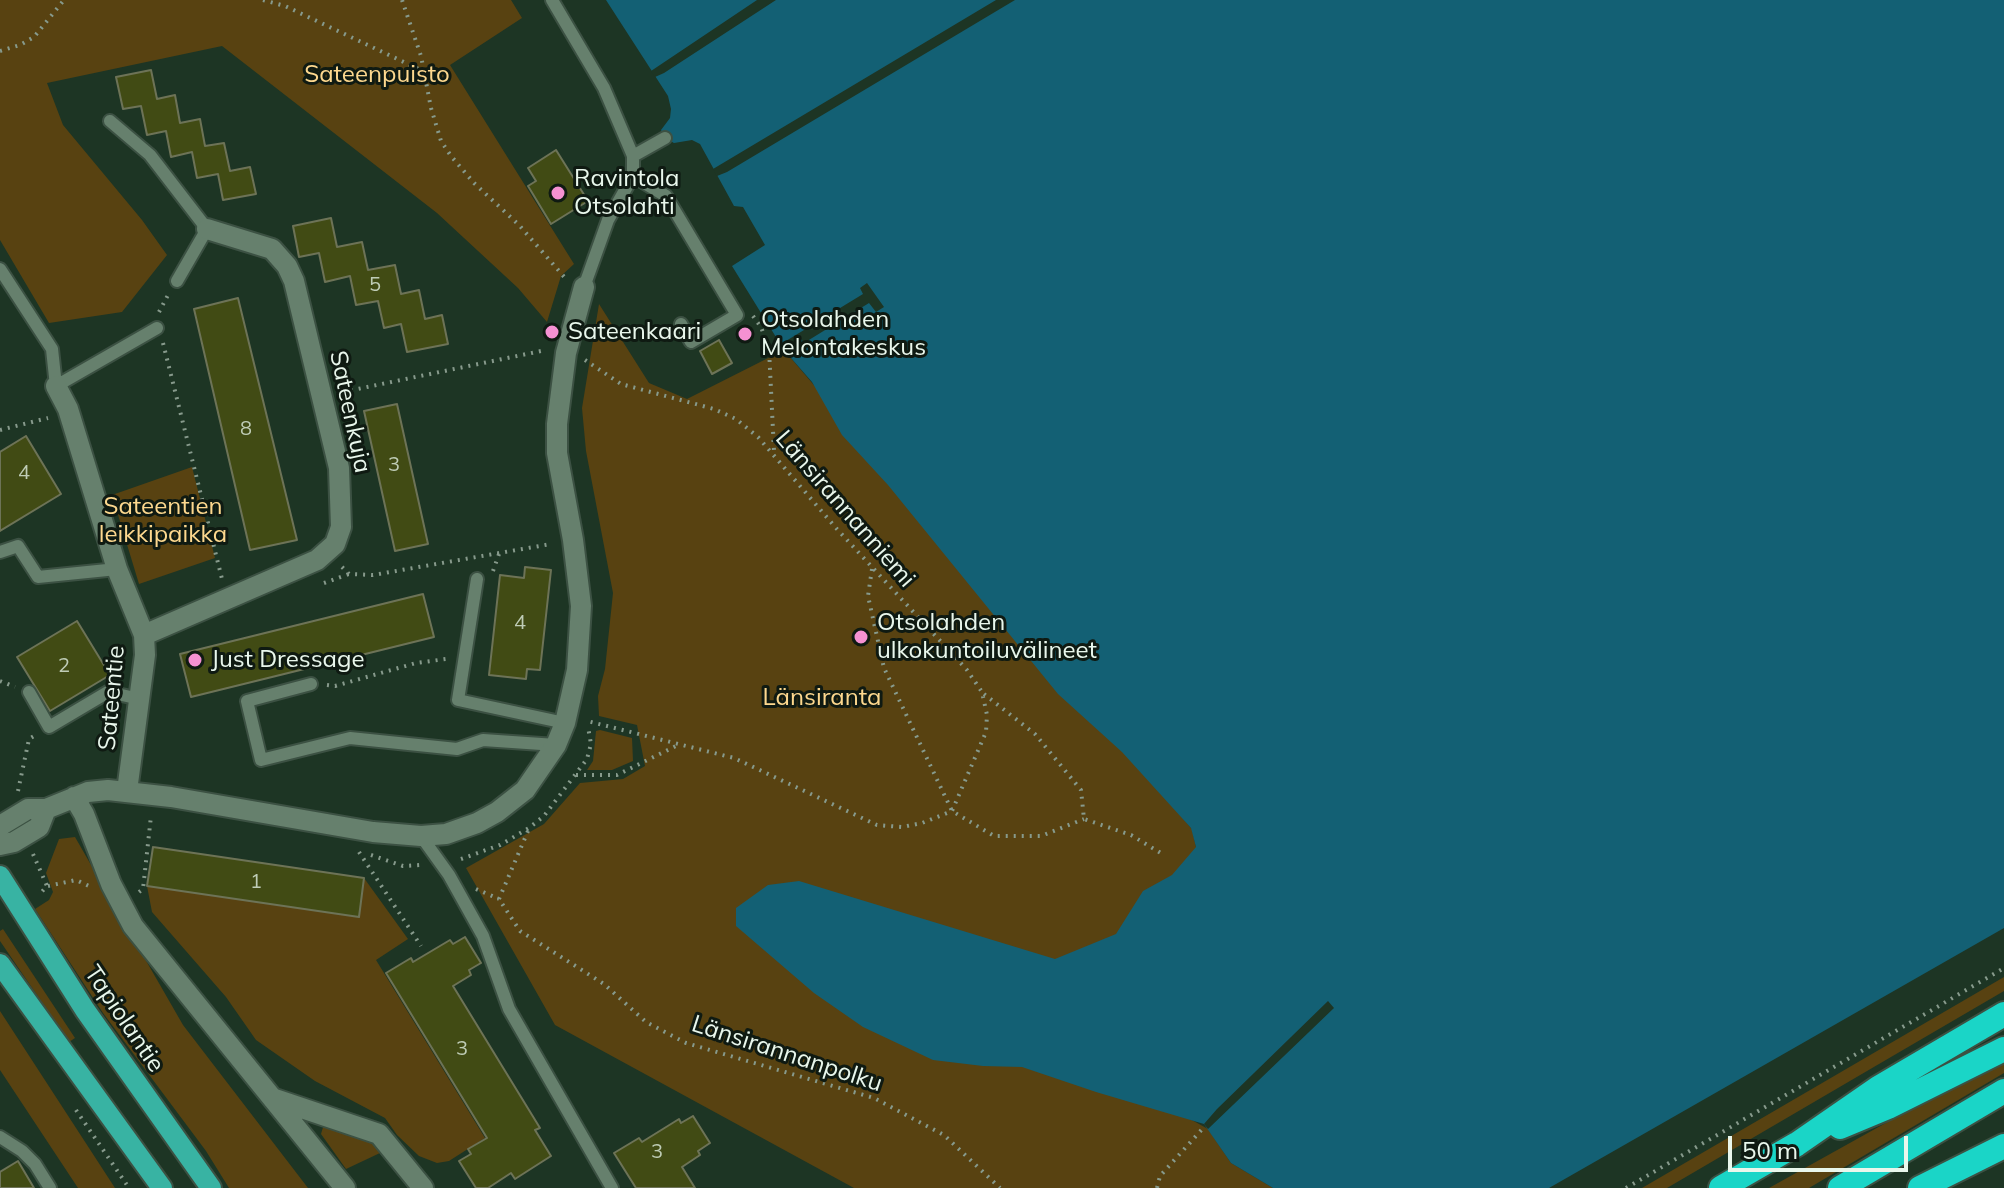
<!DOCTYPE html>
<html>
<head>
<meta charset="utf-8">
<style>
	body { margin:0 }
	#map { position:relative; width:2004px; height:1188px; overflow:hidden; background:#1d3524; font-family:Mulish,sans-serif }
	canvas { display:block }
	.scale { position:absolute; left:1728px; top:1136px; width:180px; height:36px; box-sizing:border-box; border:4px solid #e9f7ec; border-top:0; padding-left:10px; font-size:24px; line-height:28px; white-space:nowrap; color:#e9f7ec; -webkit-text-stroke:6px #0f1a12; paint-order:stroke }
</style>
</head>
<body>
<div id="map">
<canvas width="2004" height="1188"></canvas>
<div class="scale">50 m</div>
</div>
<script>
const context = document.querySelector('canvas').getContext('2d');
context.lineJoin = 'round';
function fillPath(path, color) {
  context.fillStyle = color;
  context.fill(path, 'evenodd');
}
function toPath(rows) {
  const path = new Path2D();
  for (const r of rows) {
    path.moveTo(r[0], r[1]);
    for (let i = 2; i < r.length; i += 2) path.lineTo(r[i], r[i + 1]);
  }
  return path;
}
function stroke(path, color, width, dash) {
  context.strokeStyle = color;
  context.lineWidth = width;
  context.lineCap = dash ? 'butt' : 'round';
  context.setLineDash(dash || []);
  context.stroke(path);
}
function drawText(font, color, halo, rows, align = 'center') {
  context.font = font + ' Mulish,sans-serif';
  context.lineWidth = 6;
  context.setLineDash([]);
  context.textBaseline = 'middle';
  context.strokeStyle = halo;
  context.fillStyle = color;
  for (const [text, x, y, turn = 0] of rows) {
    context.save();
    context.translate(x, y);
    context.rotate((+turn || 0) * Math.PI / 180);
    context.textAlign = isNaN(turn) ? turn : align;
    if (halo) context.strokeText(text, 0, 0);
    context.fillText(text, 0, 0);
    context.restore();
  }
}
fillPath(toPath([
	[0,0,511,0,522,18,450,65,574,264,561,276,547,322,518,288,437,213,222,46,47,83,63,125,142,220,167,255,122,312,49,323,0,240],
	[599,304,649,383,687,399,784,350,1192,829,1196,847,1190,1119,1208,1129,1231,1163,1273,1188,854,1188,555,1025,466,868,544,824,580,783,623,779,645,766,637,725,599,716,598,696,605,669,613,593,586,451,582,408],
	[192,467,215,558,139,584,112,495],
	[600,730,632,738,633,761,612,770,587,770,593,761,596,731],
	[75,837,183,1025,308,1188,229,1188,206,1151,103,1013,35,909,49,900,53,892,46,873,59,839],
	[364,878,408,939,376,960,485,1138,449,1161,437,1163,419,1156,397,1135,385,1118,315,1081,256,1040,226,997,152,912,147,886,358,917],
	[3,929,75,1038,69,1042,0,941,0,931],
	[2004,977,2004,991,1879,1064,1667,1188,1642,1188],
	[0,1011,115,1188,78,1188,0,1070],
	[2004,1062,2004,1073,1809,1188,1769,1188,1918,1105],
	[324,1124,363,1134,380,1148,380,1153,346,1169,321,1134]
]), '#584211');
fillPath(toPath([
	[606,0,2004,0,2004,928,1549,1188,1273,1188,1231,1163,1204,1124,1096,1092,1022,1067,983,1066,933,1060,863,1027,814,993,736,926,736,908,768,885,799,881,1055,959,1116,934,1143,891,1172,875,1196,847,1191,828,1122,752,1058,694,888,485,842,435,812,382,784,350,732,266,765,245,743,207,734,206,700,144,692,140,674,143,665,138,661,130,670,118,671,109,668,96]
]), '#136074');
fillPath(toPath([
	[776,0,664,73,655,77,651,71,757,0],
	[996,0,1015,0,727,172,717,176,713,169],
	[867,283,884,307,876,312,869,303,804,343,801,339,784,350,781,344,863,294,860,288],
	[1328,1001,1334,1008,1208,1129,1204,1124,1217,1109]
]), '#1d3524');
const building = toPath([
	[151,70,157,99,175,95,180,123,200,119,205,146,224,143,230,171,250,167,256,194,223,200,218,174,197,178,192,152,171,157,166,131,147,135,141,106,123,109,116,77,151,70],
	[556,150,588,201,551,224,528,186,536,181,528,168,556,150],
	[331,218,337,247,362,242,368,270,395,265,401,294,419,290,425,319,442,315,448,344,407,352,401,324,384,328,378,301,356,305,350,276,325,282,319,253,299,257,293,226,331,218],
	[238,298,297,540,250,550,194,309,238,298],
	[719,340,732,363,712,374,700,351,719,340],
	[397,404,428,544,395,551,364,411,397,404],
	[26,436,61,494,0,531,0,452,26,436],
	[525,567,551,570,540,670,527,669,526,679,489,675,500,575,524,578,525,567],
	[423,594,434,637,191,697,180,654,423,594],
	[77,621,110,675,50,711,17,657,77,621],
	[153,847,364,878,359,917,147,886,153,847],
	[465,937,481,963,469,970,471,975,453,986,540,1128,535,1130,551,1156,515,1179,511,1173,488,1188,476,1188,459,1161,471,1154,468,1149,487,1138,386,973,411,958,413,962,450,940,453,944,465,937],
	[693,1116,710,1143,698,1151,700,1155,682,1167,695,1188,636,1188,614,1153,639,1138,642,1142,679,1119,681,1123,693,1116],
	[18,1161,34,1188,0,1188,0,1172,18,1161]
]);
fillPath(building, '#414b14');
stroke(building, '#6d7357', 2);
const service = toPath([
	[552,0,604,88,633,156,633,176,608,220,584,287],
	[110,121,150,155,207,229,177,281],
	[633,156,665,138],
	[633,176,666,196,737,315,691,342,681,324],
	[0,269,52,349,56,386,157,328],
	[0,552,18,546,38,577,117,569],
	[477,579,458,700,565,723],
	[311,684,247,701,261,760,350,738,457,749,483,740,556,745],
	[29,692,49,727,108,692,140,699],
	[421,836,449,875,483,936,509,1009,612,1188],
	[0,1137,22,1151,35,1164,50,1188]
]);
const minor = toPath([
	[56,386,68,409,117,569,144,635,145,655,127,791],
	[144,635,317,560,335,544,341,527,339,468,294,281,287,266,272,249,207,229],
	[74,797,84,814,111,884,133,926,345,1188],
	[0,826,28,809,46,809,88,792,108,790,171,797,373,832,421,836,446,834,477,823,497,812,525,790,556,745,565,723,577,670,581,606,573,540,557,453,557,424,566,353,584,287],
	[0,845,14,842,39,827,46,809],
	[272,1098,379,1134,423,1188]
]);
const primary = toPath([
	[0,876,85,1010,211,1188],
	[0,964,162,1188]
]);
const motorway = toPath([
	[1840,1127,1888,1107,2004,1049],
	[1721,1188,1797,1144,1878,1088,2004,1014],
	[1840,1188,2004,1091],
	[1920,1188,2004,1146]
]);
stroke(service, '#3c5143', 16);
stroke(minor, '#3c5143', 24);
stroke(primary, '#3c5143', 24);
stroke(motorway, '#3c5143', 28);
stroke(toPath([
	[263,0,285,6,425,72],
	[402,0,421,56,431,108,441,141,451,156,474,183,519,225,566,279],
	[0,51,20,45,34,37,64,0],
	[159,312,168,295],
	[753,316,761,327,769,349,774,451],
	[163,343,222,579],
	[585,360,621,384,714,409,736,419,758,437,836,528,967,670,982,692,987,715,986,732,952,811,922,823,902,827,877,825,734,758,587,721],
	[343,392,546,350],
	[0,430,48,418],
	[342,567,349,574,373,575,551,544],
	[872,569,868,596,884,668,952,811,994,836,1041,836,1084,819],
	[493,571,499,554],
	[324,583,349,574],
	[0,681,15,687],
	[327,685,335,686,416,663,446,659],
	[984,694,1035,734,1081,790,1084,819,1131,835,1164,855],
	[576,775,617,775,678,745],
	[18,791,29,739,34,736],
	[528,831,499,899,520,931,604,984,646,1022,686,1043,874,1098,944,1135,1000,1188],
	[359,852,421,946],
	[33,854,47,886,39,895],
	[371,855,403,866,420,865],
	[461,859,500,845,529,828,544,816,587,759,591,744,588,727],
	[48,886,76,880,89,886],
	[476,889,499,899],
	[139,892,143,889,151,816],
	[76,1110,129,1188],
	[1157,1188,1160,1176,1205,1126],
	[1626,1188,2004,968]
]), '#879a8c', 4, [2, 6]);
stroke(service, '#66806d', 12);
stroke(minor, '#66806d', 20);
stroke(primary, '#38b3a3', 20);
stroke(motorway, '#1ad5c7', 24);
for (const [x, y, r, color] of [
	[558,193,8,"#f591d2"],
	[552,332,8,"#f591d2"],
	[745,334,8,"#f591d2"],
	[861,637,8,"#f591d2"],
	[195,660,8,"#f591d2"]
]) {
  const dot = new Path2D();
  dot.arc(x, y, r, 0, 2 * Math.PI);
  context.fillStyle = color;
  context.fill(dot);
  stroke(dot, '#0f1a12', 3);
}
drawText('20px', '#bfccb6', null, [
	["5",375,285],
	["8",246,429],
	["3",394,465],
	["4",24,473],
	["4",520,623],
	["2",64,666],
	["1",256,882],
	["3",462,1049],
	["3",657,1152]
]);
drawText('24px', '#fdd88e', '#0f1a12', [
	["Sateenpuisto",377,75],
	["Sateentien",163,507],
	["leikkipaikka",163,535],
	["Länsiranta",822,698]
]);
drawText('24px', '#e9f7ec', '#0f1a12', [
	["Ravintola",574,179],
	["Otsolahti",574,207],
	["Otsolahden",761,320],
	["Melontakeskus",761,348],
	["Sateenkaari",568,332],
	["Otsolahden",877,623],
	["ulkokuntoiluvälineet",877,651],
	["Just Dressage",211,660]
], 'left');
drawText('24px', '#e9f7ec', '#0f1a12', [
	["Sateenkuja",350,412,78],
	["Länsirannanniemi",845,509,49],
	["Sateentie",112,698,-85],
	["Tapiolantie",124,1019,56],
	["Länsirannanpolku",787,1054,18]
]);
</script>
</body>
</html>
